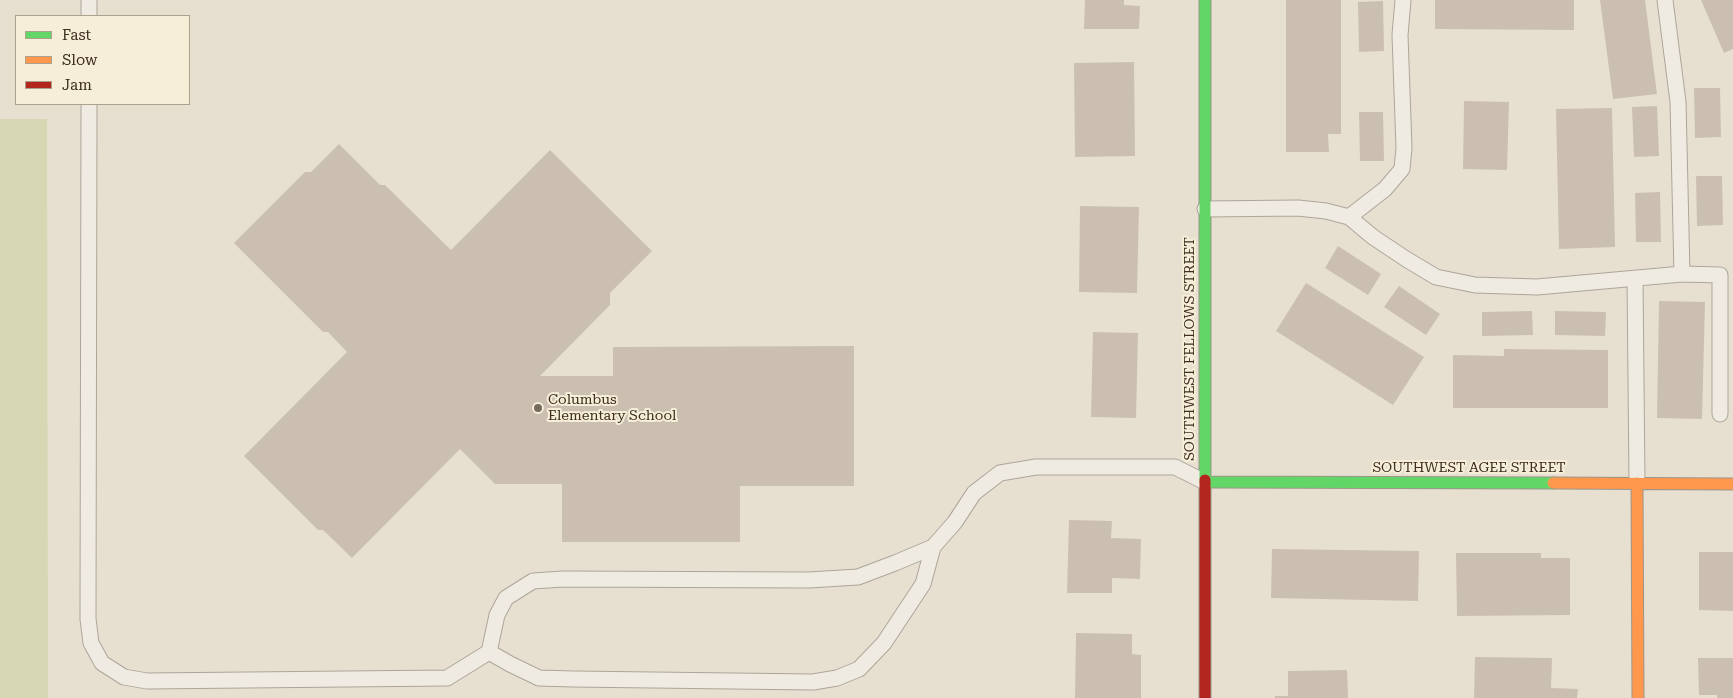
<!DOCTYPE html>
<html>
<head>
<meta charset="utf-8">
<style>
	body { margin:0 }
	#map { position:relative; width:1733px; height:698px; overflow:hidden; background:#e7e0d1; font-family:"Roboto Serif",serif }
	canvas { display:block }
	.legend { position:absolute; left:15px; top:15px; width:175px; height:90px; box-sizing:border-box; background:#f7eed8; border:1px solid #ada18e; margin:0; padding:6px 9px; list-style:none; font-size:15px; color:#3d2e20 }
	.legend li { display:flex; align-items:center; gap:10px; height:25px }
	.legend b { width:25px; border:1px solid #ada18e }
</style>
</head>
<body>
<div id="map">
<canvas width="1733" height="698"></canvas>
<ul class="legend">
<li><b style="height:6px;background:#63d668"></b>Fast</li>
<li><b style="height:6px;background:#ff974d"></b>Slow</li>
<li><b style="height:6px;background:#b3261e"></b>Jam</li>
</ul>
</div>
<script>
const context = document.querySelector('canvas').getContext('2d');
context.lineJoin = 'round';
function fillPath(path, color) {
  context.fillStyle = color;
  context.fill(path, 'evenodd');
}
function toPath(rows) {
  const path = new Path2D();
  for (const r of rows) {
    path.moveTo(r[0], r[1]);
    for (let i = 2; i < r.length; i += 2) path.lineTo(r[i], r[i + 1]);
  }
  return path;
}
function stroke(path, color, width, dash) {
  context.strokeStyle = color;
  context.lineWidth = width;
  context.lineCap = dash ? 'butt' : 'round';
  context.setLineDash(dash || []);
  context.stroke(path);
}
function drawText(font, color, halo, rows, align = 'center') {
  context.font = font + ' "Roboto Serif",serif';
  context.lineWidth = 4;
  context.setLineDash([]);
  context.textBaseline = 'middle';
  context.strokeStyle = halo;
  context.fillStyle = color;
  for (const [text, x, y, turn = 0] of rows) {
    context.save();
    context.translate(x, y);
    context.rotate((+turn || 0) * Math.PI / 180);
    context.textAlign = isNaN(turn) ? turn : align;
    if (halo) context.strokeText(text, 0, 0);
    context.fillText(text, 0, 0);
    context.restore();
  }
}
fillPath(toPath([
	[0,119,47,119,48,698,0,698]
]), '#d6d7b3');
fillPath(toPath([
	[1085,0,1124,0,1124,5,1140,6,1139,29,1084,29],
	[1286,0,1341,0,1341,134,1328,134,1329,152,1286,152],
	[1435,0,1574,0,1574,30,1435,29],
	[1600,0,1645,0,1657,94,1613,99],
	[1701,0,1733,0,1733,49,1724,53],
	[1383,1,1384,51,1359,52,1358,2],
	[1134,62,1135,156,1075,157,1074,63],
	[1694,88,1720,88,1721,137,1695,138],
	[1464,101,1509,102,1507,170,1463,169],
	[1657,106,1659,156,1634,157,1632,107],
	[1612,108,1615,247,1559,249,1556,109],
	[1359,112,1383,112,1384,161,1360,161],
	[339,144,380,185,385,185,451,250,550,150,652,251,610,293,610,305,540,376,613,376,613,347,854,346,854,486,740,486,740,542,562,542,562,484,495,484,460,449,352,558,323,530,318,530,244,456,347,352,328,332,323,332,234,243,305,172,311,172],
	[1696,176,1722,176,1723,225,1697,226],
	[1660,192,1661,242,1636,242,1635,193],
	[1080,206,1139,207,1137,293,1079,292],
	[1338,246,1381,274,1368,295,1325,268],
	[1306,283,1424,357,1393,405,1276,331],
	[1399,286,1440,314,1426,335,1384,307],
	[1659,301,1705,302,1702,419,1657,418],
	[1532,311,1533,335,1482,336,1482,312],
	[1555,311,1606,312,1605,336,1555,335],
	[1093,332,1138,333,1136,418,1091,417],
	[1504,349,1608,350,1608,408,1453,408,1453,355,1504,356],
	[1069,520,1112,521,1111,538,1141,539,1140,579,1112,578,1112,593,1067,593],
	[1272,549,1419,551,1418,601,1271,598],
	[1699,552,1733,552,1733,611,1699,610],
	[1456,553,1541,553,1541,558,1570,558,1570,615,1457,616],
	[1076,633,1132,634,1132,654,1141,655,1141,698,1075,698],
	[1475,657,1552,658,1551,688,1578,689,1577,698,1474,698],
	[1698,658,1733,658,1733,698,1717,698,1717,695,1699,695],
	[1347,670,1348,698,1275,698,1275,696,1288,696,1288,671]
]), '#cbbfb2');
const lane = toPath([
	[89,16,89,0],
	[89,104,88,619,91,643,102,663,124,677,147,681,447,678,489,652,497,615,506,598,533,581,563,579,809,580,858,577,895,563,933,547,955,522,974,493,1000,473,1036,467,1175,467,1205,482],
	[1205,209,1298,208,1326,211,1349,217,1373,237,1406,259,1436,277,1475,285,1537,287,1682,274,1678,102,1665,0],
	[1349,217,1385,189,1402,169,1404,148,1400,35,1403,0],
	[1682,274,1720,275,1720,414],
	[1635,278,1637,483],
	[489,652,510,664,539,678,573,679,813,682,837,678,859,669,884,643,923,584,933,547]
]);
const fast = toPath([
	[1205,0,1205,480],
	[1205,482,1553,483]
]);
const slow = toPath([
	[1553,483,1733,484],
	[1637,483,1638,698]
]);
const jam = toPath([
	[1205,480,1205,698]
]);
stroke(lane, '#ada599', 17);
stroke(fast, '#9c958a', 13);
stroke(slow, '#9c958a', 13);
stroke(jam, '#9c958a', 13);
stroke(lane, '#efebe3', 15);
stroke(fast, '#63d668', 11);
stroke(slow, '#ff974d', 11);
stroke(jam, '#b3261e', 11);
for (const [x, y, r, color] of [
	[538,408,5,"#786c5e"]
]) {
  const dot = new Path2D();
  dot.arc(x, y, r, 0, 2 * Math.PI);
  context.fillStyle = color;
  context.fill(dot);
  stroke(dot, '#f7eed8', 2);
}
drawText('14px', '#3d2e20', '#f7eed8', [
	["SOUTHWEST FELLOWS STREET",1190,349,-90],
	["SOUTHWEST AGEE STREET",1469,468]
]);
drawText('14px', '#3d2e20', '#f7eed8', [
	["Columbus",548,400],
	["Elementary School",548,416]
], 'left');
</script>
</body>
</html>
